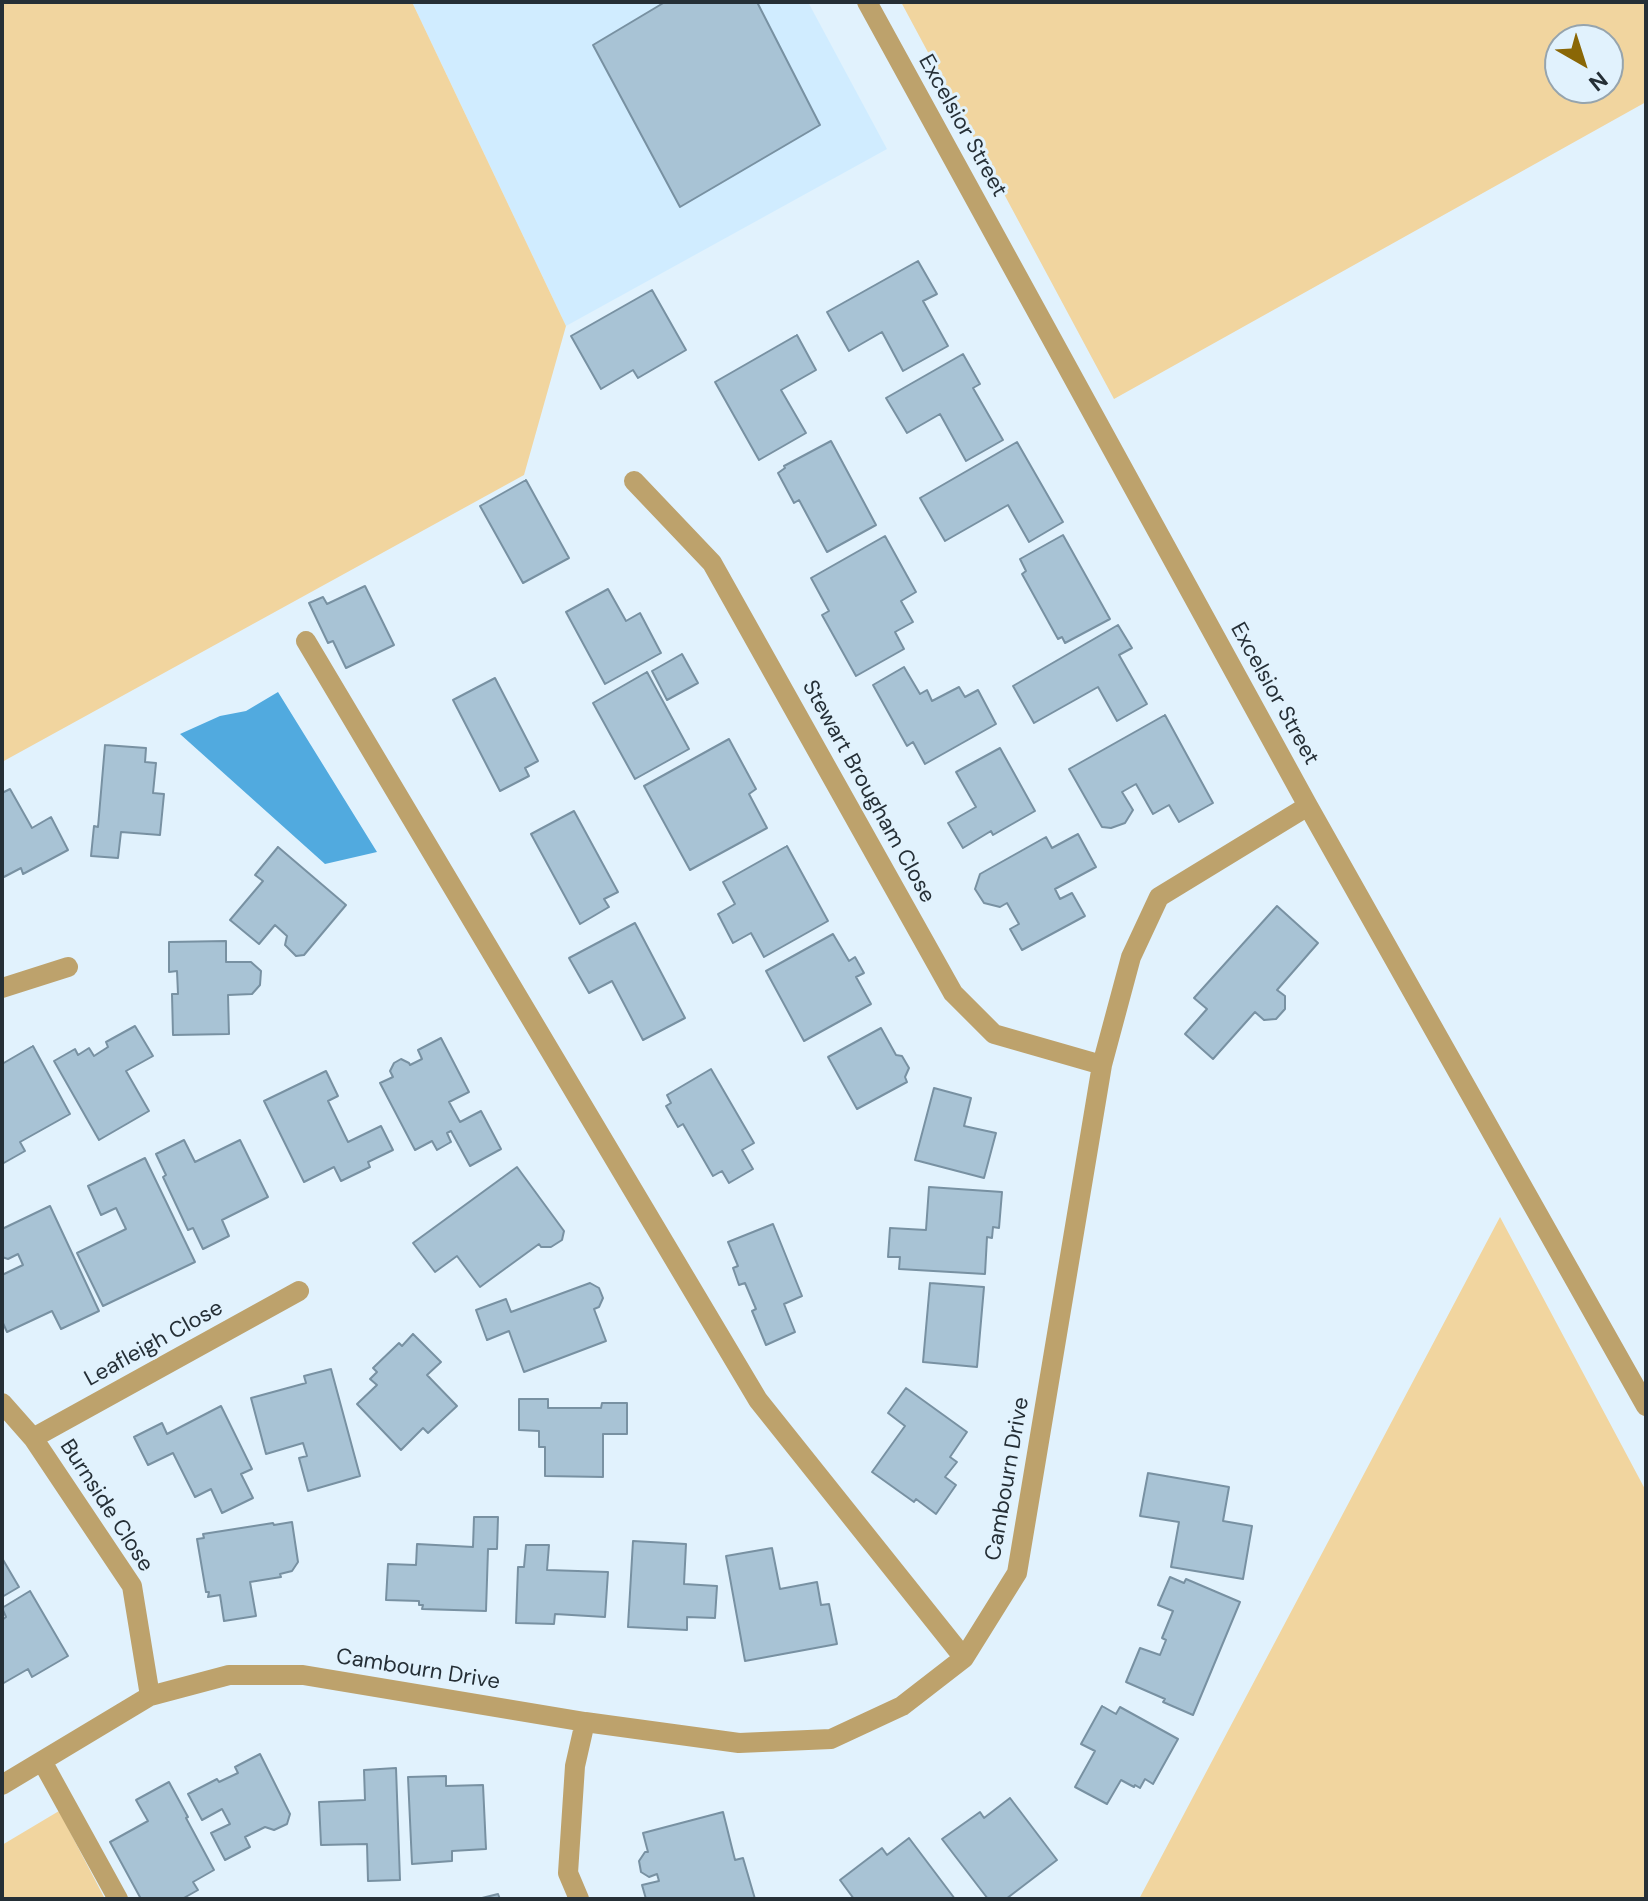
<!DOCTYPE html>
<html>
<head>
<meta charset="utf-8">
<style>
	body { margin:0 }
	#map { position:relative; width:1648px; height:1901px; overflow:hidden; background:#e1f2fd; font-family:"DM Sans",sans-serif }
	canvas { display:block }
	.frame { position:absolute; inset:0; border:4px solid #252f36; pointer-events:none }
	.north { position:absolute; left:1544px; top:24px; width:80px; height:80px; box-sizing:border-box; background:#e1f2fd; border:2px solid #96a4ad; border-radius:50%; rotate:141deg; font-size:22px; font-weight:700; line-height:32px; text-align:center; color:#252f36 }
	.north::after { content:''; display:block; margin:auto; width:28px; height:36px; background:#8a6706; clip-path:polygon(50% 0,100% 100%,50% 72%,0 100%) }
</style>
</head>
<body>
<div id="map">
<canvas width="1648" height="1901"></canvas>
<div class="frame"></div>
<div class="north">N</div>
</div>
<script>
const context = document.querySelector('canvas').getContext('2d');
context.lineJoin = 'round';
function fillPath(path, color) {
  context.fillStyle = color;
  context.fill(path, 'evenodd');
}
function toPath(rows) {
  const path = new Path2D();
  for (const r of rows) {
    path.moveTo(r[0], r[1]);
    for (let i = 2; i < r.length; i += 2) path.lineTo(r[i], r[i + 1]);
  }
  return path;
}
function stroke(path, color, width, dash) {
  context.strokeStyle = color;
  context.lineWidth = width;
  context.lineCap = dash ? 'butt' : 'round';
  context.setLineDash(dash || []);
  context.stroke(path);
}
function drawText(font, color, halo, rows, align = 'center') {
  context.font = font + ' "DM Sans",sans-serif';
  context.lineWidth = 6;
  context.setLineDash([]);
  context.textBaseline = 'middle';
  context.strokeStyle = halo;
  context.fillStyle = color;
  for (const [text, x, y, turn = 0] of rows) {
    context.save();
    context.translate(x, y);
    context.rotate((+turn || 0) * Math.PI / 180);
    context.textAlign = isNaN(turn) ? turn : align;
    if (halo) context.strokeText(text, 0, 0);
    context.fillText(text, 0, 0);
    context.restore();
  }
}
fillPath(toPath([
	[412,2,808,2,887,149,566,326]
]), '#d0ecff');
fillPath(toPath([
	[2,2,412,2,566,326,524,475,2,762],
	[901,2,1646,2,1646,102,1114,399],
	[1560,40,1608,40,1608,88,1560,88],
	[1500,1217,1646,1491,1646,1899,1139,1899],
	[59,1811,105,1899,2,1899,2,1845]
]), '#f1d59f');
fillPath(toPath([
	[278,692,377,852,325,864,180,734,220,716,246,711]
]), '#51aadf');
const building = toPath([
	[665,2,757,2,820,125,680,207,593,45,665,2],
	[918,261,937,294,923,301,948,346,903,371,882,332,849,351,827,312,918,261],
	[652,290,686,350,638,378,633,370,601,389,571,336,652,290],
	[797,335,816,370,781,390,806,433,759,460,715,382,797,335],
	[963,354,980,384,973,388,1003,440,966,461,940,414,907,433,886,398,963,354],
	[831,441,876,525,827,552,799,500,794,503,778,473,785,468,784,466,831,441],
	[1017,442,1063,522,1029,542,1008,505,945,541,920,498,1017,442],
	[526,480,569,558,523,583,480,506,526,480],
	[1063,535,1110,619,1065,643,1062,637,1058,639,1022,574,1026,571,1020,559,1063,535],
	[885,536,916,592,901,601,913,622,895,632,904,649,856,676,822,615,829,611,811,578,885,536],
	[365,586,394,645,346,668,333,641,328,643,309,603,323,597,327,604,365,586],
	[608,589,626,621,640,613,661,653,605,684,566,612,608,589],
	[1118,625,1132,648,1119,655,1147,704,1117,721,1098,687,1034,723,1013,686,1118,625],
	[682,654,698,683,667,700,652,671,682,654],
	[904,667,920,694,927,690,932,701,959,687,965,697,978,690,996,724,925,764,913,742,907,746,873,685,904,667],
	[647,672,689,749,635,779,593,703,647,672],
	[495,678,538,761,525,768,529,776,500,791,453,700,495,678],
	[1165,715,1213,803,1179,822,1169,805,1153,814,1136,784,1122,792,1133,810,1125,823,1111,828,1102,827,1069,769,1165,715],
	[729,739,756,789,749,794,767,828,690,870,644,786,729,739],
	[105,745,146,748,145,762,156,763,153,793,164,794,160,835,121,832,118,858,91,856,94,826,98,827,105,745],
	[1000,748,1035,811,993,835,991,831,963,848,948,823,976,807,956,772,1000,748],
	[10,789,32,828,51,817,68,850,23,874,21,868,2,878,2,793,10,789],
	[574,811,618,892,604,899,609,907,580,924,531,834,574,811],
	[1078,834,1096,867,1055,889,1060,899,1072,893,1085,916,1022,950,1010,929,1019,924,1007,903,1000,907,984,903,975,889,980,874,1046,837,1052,848,1078,834],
	[787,846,828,921,764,957,751,933,733,943,718,914,735,904,723,882,787,846],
	[278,847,346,905,304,955,296,956,285,945,287,936,275,925,259,944,230,920,263,881,255,875,278,847],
	[1277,906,1318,943,1277,990,1285,996,1285,1009,1276,1019,1264,1020,1255,1012,1213,1059,1185,1034,1207,1009,1194,998,1277,906],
	[635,923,685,1018,643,1040,612,981,589,993,569,958,635,923],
	[833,934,849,961,855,957,864,973,856,977,871,1004,804,1041,766,971,833,934],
	[226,941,226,962,251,962,261,971,260,985,252,994,228,995,229,1034,173,1035,172,994,178,994,177,971,169,972,169,942,226,941],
	[135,1026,153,1056,126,1071,149,1111,99,1140,54,1061,75,1049,78,1055,89,1048,94,1056,108,1047,106,1042,135,1026],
	[881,1028,896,1055,902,1056,909,1068,905,1077,907,1082,857,1109,828,1057,881,1028],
	[441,1038,469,1092,449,1102,460,1122,481,1111,501,1149,470,1166,451,1131,447,1133,451,1142,437,1150,432,1141,415,1150,380,1083,393,1077,390,1071,394,1063,401,1059,409,1063,410,1065,422,1059,418,1050,441,1038],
	[33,1046,70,1114,20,1142,25,1151,2,1164,2,1064,33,1046],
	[711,1069,754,1143,742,1150,753,1169,729,1183,722,1171,713,1176,683,1124,678,1127,666,1106,671,1103,667,1095,711,1069],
	[326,1071,338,1096,328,1101,348,1142,381,1126,393,1150,368,1162,370,1167,341,1181,334,1167,304,1182,264,1101,326,1071],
	[934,1088,971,1098,964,1126,996,1133,984,1178,915,1160,934,1088],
	[184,1140,195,1162,240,1140,268,1197,222,1220,229,1236,203,1249,193,1228,188,1230,163,1177,166,1175,156,1154,184,1140],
	[145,1158,195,1262,103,1306,77,1253,126,1229,116,1208,101,1215,88,1186,145,1158],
	[517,1167,564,1231,562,1240,551,1247,541,1247,539,1244,480,1287,457,1256,435,1272,413,1243,517,1167],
	[929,1187,1002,1192,999,1228,993,1227,992,1238,987,1237,985,1274,899,1269,900,1257,888,1257,890,1228,926,1230,929,1187],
	[50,1206,99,1311,61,1329,52,1311,7,1332,2,1321,2,1275,23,1265,18,1254,8,1259,2,1257,2,1229,50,1206],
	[773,1224,802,1296,784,1304,795,1332,766,1345,752,1311,756,1309,745,1283,739,1285,733,1268,738,1266,728,1242,773,1224],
	[590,1283,599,1288,603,1298,599,1307,594,1309,606,1341,524,1372,509,1331,487,1340,476,1310,506,1299,511,1312,590,1283],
	[930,1283,984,1287,977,1367,923,1362,930,1283],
	[413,1334,441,1362,427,1375,457,1406,428,1433,423,1428,401,1450,357,1404,377,1385,370,1379,377,1372,373,1368,399,1343,402,1346,413,1334],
	[331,1369,360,1476,308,1491,299,1458,307,1456,303,1443,266,1454,251,1398,306,1383,304,1376,331,1369],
	[906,1388,967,1432,950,1457,957,1462,945,1477,956,1485,936,1514,916,1499,914,1502,872,1472,905,1426,888,1413,906,1388],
	[519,1399,548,1399,548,1408,601,1408,602,1403,627,1403,627,1434,603,1434,603,1477,545,1476,545,1447,539,1447,539,1431,519,1430,519,1399],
	[221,1406,252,1469,241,1474,253,1498,222,1513,211,1489,195,1497,173,1453,148,1465,134,1437,162,1423,167,1434,221,1406],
	[1148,1473,1229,1487,1223,1521,1252,1526,1243,1579,1171,1567,1179,1522,1140,1516,1148,1473],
	[474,1517,498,1517,497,1549,488,1549,486,1611,422,1609,423,1605,419,1605,419,1601,386,1600,388,1564,416,1565,417,1544,473,1547,474,1517],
	[292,1522,298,1562,292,1571,280,1574,281,1577,250,1582,256,1616,224,1621,220,1595,208,1597,209,1592,206,1592,197,1539,204,1538,203,1534,273,1523,274,1525,292,1522],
	[633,1541,686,1544,684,1584,717,1586,715,1618,687,1617,687,1630,628,1627,633,1541],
	[526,1545,549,1545,547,1570,608,1572,605,1617,555,1614,554,1624,516,1623,518,1567,524,1567,526,1545],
	[772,1548,780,1589,817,1582,821,1605,829,1604,837,1644,745,1661,726,1556,772,1548],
	[2,1558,19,1587,2,1597,2,1558],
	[1170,1577,1184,1583,1186,1579,1240,1602,1193,1715,1163,1702,1165,1699,1126,1682,1140,1648,1160,1655,1166,1640,1162,1638,1173,1611,1158,1605,1170,1577],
	[30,1591,68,1656,32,1677,28,1669,2,1684,2,1620,6,1617,2,1608,30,1591],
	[1102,1706,1116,1714,1120,1707,1178,1739,1153,1784,1145,1779,1140,1788,1135,1785,1134,1787,1121,1780,1107,1804,1075,1787,1095,1751,1081,1744,1102,1706],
	[260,1754,290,1814,287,1824,274,1830,265,1827,245,1837,250,1847,225,1860,211,1833,230,1824,222,1809,202,1820,188,1794,217,1779,219,1782,238,1773,235,1767,260,1754],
	[396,1768,400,1880,368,1881,367,1844,321,1845,319,1802,365,1800,364,1770,396,1768],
	[446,1776,446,1786,483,1785,486,1849,452,1851,452,1861,412,1864,408,1777,446,1776],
	[169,1782,188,1817,186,1818,214,1870,193,1882,198,1890,182,1899,141,1899,110,1842,148,1821,136,1800,169,1782],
	[1010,1798,1057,1860,1006,1899,988,1899,942,1839,980,1812,984,1818,1010,1798],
	[723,1812,735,1860,743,1858,755,1899,646,1899,642,1885,659,1881,657,1874,649,1877,641,1872,639,1861,645,1852,648,1852,643,1833,723,1812],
	[909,1838,955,1899,854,1899,840,1880,882,1848,887,1855,909,1838],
	[498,1894,500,1899,478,1899,498,1894]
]);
fillPath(building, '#a8c3d5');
stroke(building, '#7891a2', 2);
stroke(toPath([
	[867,2,1308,806,1646,1406],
	[634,481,712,563,953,993,994,1034,1102,1065],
	[306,641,758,1400,964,1658],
	[2,988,68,967],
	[2,1403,33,1438,132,1586,150,1696],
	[33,1438,299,1291],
	[42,1761,118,1899],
	[2,1785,150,1696,229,1675,303,1675,585,1722,739,1743,831,1739,902,1706,964,1658,1017,1573,1102,1065,1131,957,1159,897,1308,806],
	[579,1899,568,1873,575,1766,585,1722]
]), '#bda26c', 20);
drawText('22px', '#252f36', '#e1f2fd', [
	["Excelsior Street",962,126,61],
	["Excelsior Street",1274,694,61],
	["Stewart Brougham Close",868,792,61],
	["Leafleigh Close",154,1344,-29],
	["Cambourn Drive",1008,1479,-80],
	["Burnside Close",106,1506,57],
	["Cambourn Drive",418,1670,9]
]);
</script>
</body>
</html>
